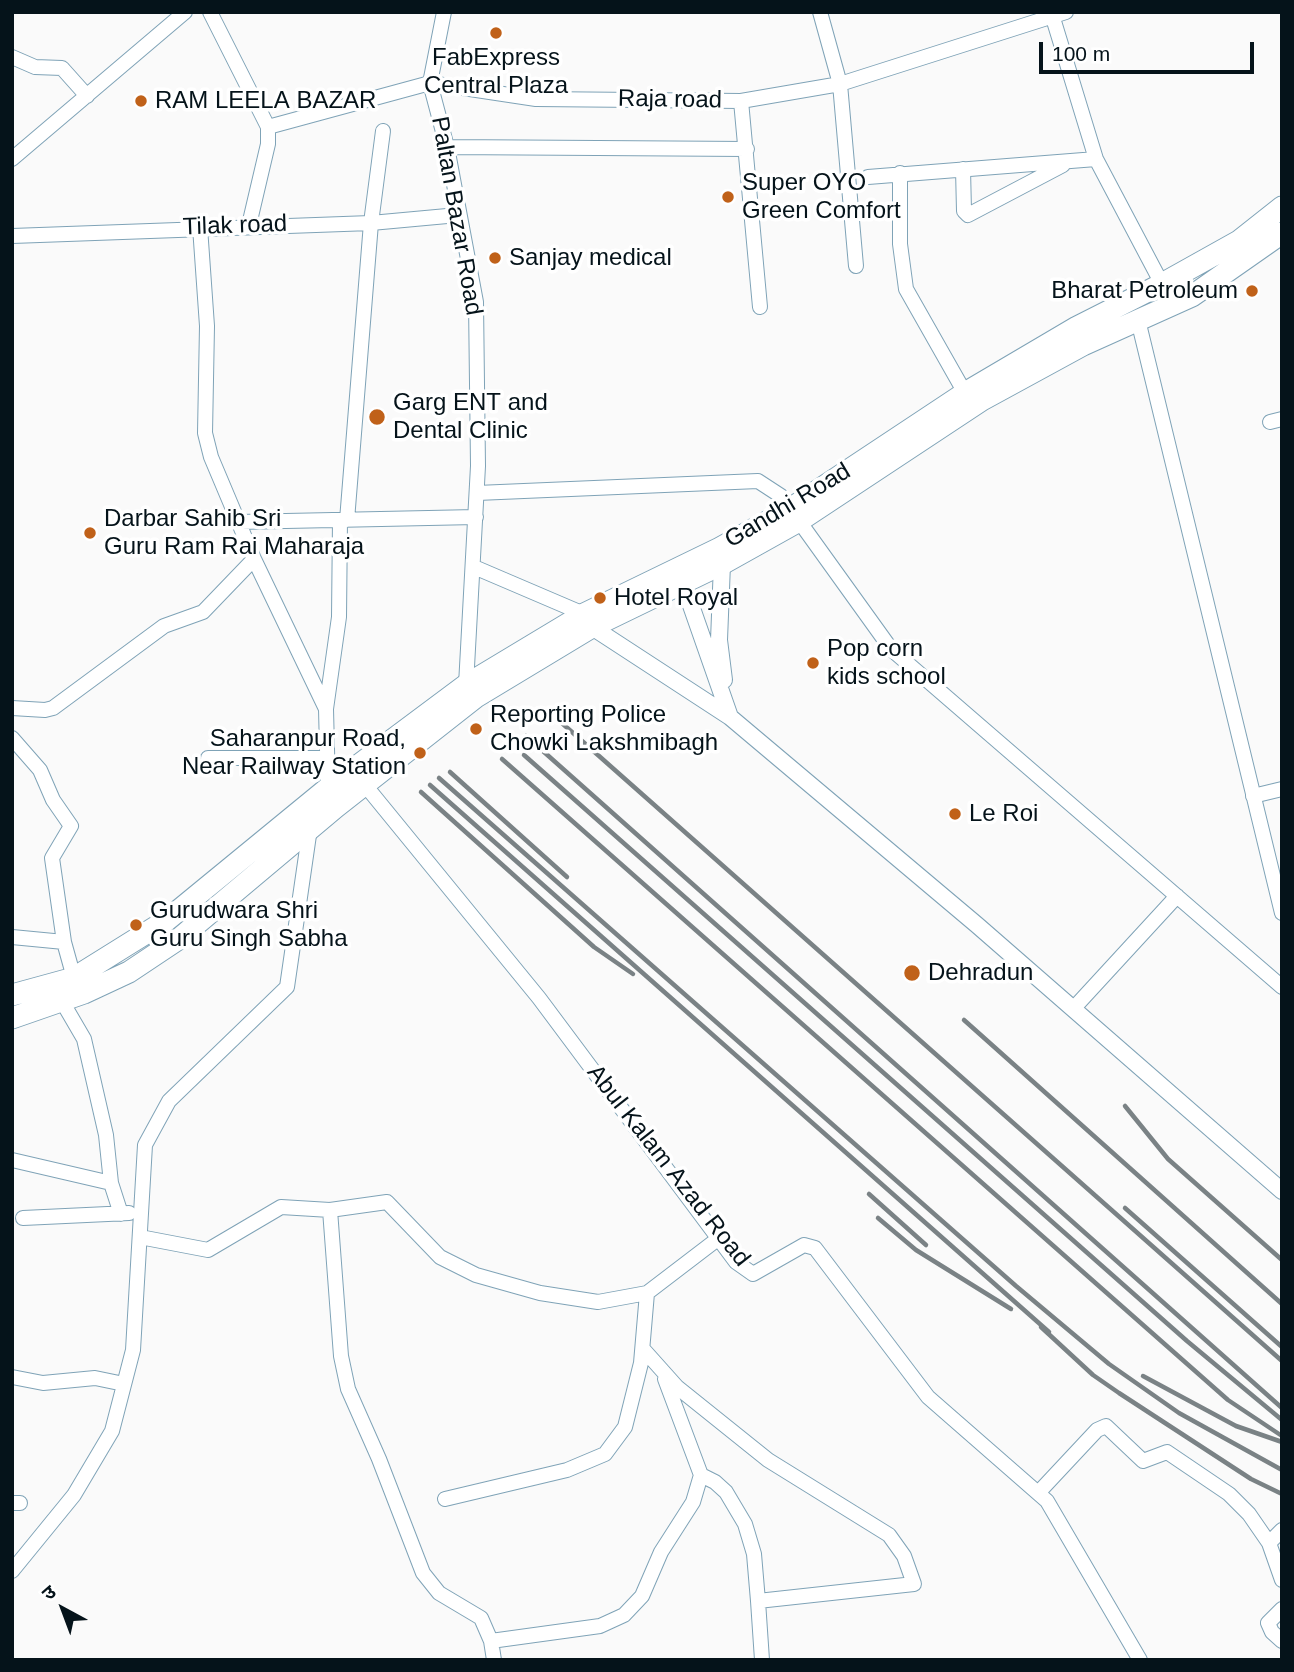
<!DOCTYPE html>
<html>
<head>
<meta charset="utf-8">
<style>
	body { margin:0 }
	#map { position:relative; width:1294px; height:1672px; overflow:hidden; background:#fafafa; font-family:Helvetica,"Noto Sans Devanagari",sans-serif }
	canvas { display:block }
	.frame { position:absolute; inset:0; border:14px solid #05131a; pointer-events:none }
	.north { position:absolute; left:28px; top:1574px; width:70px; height:70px; -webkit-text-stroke:5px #fff; paint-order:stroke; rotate:319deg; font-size:19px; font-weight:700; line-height:28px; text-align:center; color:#05131a }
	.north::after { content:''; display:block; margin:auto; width:24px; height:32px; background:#05131a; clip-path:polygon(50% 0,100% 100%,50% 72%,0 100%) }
	.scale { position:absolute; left:1039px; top:42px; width:215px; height:32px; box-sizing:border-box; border:4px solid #05131a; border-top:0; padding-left:9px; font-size:21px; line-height:24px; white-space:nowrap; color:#05131a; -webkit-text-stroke:5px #fff; paint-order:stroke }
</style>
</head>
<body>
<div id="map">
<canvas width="1294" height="1672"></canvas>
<div class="frame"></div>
<div class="north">उ</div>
<div class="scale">100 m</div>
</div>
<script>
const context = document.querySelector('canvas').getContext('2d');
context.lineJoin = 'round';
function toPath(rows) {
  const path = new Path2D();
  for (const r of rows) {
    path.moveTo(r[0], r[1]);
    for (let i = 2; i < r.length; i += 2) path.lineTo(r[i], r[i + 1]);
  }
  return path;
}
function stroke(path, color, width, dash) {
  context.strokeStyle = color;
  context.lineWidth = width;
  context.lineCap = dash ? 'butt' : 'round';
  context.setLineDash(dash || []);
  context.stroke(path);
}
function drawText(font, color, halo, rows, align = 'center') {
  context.font = font + ' Helvetica,sans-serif';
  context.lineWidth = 7;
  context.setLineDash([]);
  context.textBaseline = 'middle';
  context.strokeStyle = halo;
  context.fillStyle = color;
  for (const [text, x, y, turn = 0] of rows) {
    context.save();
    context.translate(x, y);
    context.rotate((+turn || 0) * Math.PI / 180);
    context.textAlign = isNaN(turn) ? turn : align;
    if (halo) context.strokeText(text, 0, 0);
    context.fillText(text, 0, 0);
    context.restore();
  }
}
const minor = toPath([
	[210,12,268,127,268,144,249,225],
	[444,12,430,83,447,147,476,302,478,466,466,685],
	[820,12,840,84,856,266],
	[1053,18,1096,159,1162,284],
	[12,57,35,67,62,68,87,96],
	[741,101,760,307],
	[268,127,430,83,536,99,741,101,840,84,1066,12],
	[447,147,747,149],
	[12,159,185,12],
	[963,169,964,211,968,215,1063,165],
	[900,173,900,244,906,289,965,393],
	[868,177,1096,159],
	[200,227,207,326,205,433,211,457,254,559],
	[12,236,371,223,458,215],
	[1138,320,1282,913],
	[1270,422,1282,419],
	[477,493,758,481,781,496,790,509],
	[347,520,371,223,383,131],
	[799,521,891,649,1282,987],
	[238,522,476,517],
	[474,567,584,614],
	[12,708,45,710,53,708,164,626,203,612,254,559,326,709,328,788],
	[326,709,339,617,340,520],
	[12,738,40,770,53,800,71,826,52,858,64,942],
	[208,758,328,758],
	[365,785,539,998,736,1262,753,1274,804,1245,815,1248,928,1397,1047,1501,1140,1660],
	[1253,796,1282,789],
	[12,937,64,942,74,978],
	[63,1003,84,1039,106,1135,111,1183],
	[1073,1009,1177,896],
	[12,1160,111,1183,121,1214],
	[330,1210,341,1356,348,1389,379,1459,423,1573,439,1593,481,1618,491,1641,494,1660],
	[23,1218,129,1213],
	[140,1237,208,1250,281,1207,330,1210,387,1202,440,1257,476,1275,540,1293,598,1302,647,1293,719,1238],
	[643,1349,677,1387,768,1460,889,1535,904,1556,914,1584,758,1601,754,1554,745,1524,726,1492,715,1482,701,1475],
	[12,1377,43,1383,95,1378,124,1384],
	[1039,1492,1097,1430,1106,1426,1143,1461,1167,1452,1229,1494,1249,1514,1269,1543,1282,1530],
	[445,1499,567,1470,605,1454,625,1427,641,1363,647,1293],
	[12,1503,20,1503],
	[1269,1543,1282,1580],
	[12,1571,74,1495,112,1431,133,1350,145,1145,169,1101,287,987,310,828],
	[758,1601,762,1660],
	[1282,1609,1268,1623,1272,1632,1282,1641],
	[491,1641,600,1626,624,1615,642,1596,661,1552,693,1502,701,1475,665,1379]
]);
const tertiary = toPath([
	[722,564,719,640,724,680],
	[680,574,730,717],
	[592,627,730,717,977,925,1282,1191]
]);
const primary = toPath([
	[12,995,74,978,167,920,328,788,466,685,584,614,720,548,790,509,965,393,1077,327,1162,284,1239,241,1282,207],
	[12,1018,84,993,129,972,180,938,336,807,476,697,592,627,722,564,799,521,982,400,1083,345,1192,296,1282,233]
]);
stroke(minor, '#7fa3b7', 16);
stroke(tertiary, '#7fa3b7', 18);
stroke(primary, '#7fa3b7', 23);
stroke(minor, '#fff', 14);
stroke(tertiary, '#fff', 16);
stroke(primary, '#fff', 21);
stroke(toPath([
	[555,717,1282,1361],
	[526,736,1282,1408],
	[524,755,1187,1341,1282,1420],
	[502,759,1228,1400,1282,1436],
	[450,772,567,877],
	[439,778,1016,1286,1109,1364,1179,1413,1282,1470],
	[430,785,1049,1332],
	[421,792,594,947,633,974],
	[964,1020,1282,1304],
	[1125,1106,1168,1159,1282,1260],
	[869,1194,926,1245],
	[1125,1208,1282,1347],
	[878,1218,916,1250,1011,1309],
	[1041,1327,1093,1375,1119,1393,1251,1479,1282,1494],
	[1143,1376,1236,1426,1282,1442]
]), '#7a8285', 4.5);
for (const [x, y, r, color] of [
	[496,33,7,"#c06119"],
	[141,101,7,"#c06119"],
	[728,197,7,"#c06119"],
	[495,258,7,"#c06119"],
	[1252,291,7,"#c06119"],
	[377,417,9,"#c06119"],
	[90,533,7,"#c06119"],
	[600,598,7,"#c06119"],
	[813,663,7,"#c06119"],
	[476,729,7,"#c06119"],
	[420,753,7,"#c06119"],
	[955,814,7,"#c06119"],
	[136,925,7,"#c06119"],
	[912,973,9,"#c06119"]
]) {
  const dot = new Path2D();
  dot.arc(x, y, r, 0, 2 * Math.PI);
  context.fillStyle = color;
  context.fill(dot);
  stroke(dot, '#fff', 2.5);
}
drawText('24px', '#05131a', '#fff', [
	["FabExpress",496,58,"center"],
	["Central Plaza",496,86,"center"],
	["RAM LEELA BAZAR",155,101],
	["Super OYO",742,183],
	["Green Comfort",742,211],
	["Sanjay medical",509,258],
	["Bharat Petroleum",1238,291,"right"],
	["Garg ENT and",393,403],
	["Dental Clinic",393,431],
	["Darbar Sahib Sri",104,519],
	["Guru Ram Rai Maharaja",104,547],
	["Hotel Royal",614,598],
	["Pop corn",827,649],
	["kids school",827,677],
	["Reporting Police",490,715],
	["Chowki Lakshmibagh",490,743],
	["Saharanpur Road,",406,739,"right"],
	["Near Railway Station",406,767,"right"],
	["Le Roi",969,814],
	["Gurudwara Shri",150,911],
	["Guru Singh Sabha",150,939],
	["Dehradun",928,973]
], 'left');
drawText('24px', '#05131a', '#fff', [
	["Raja road",670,100,1],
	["Paltan Bazar Road",456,216,80],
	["Tilak road",235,226,-2],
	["Gandhi Road",788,506,-31],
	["Abul Kalam Azad Road",668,1166,52]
]);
</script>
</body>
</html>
